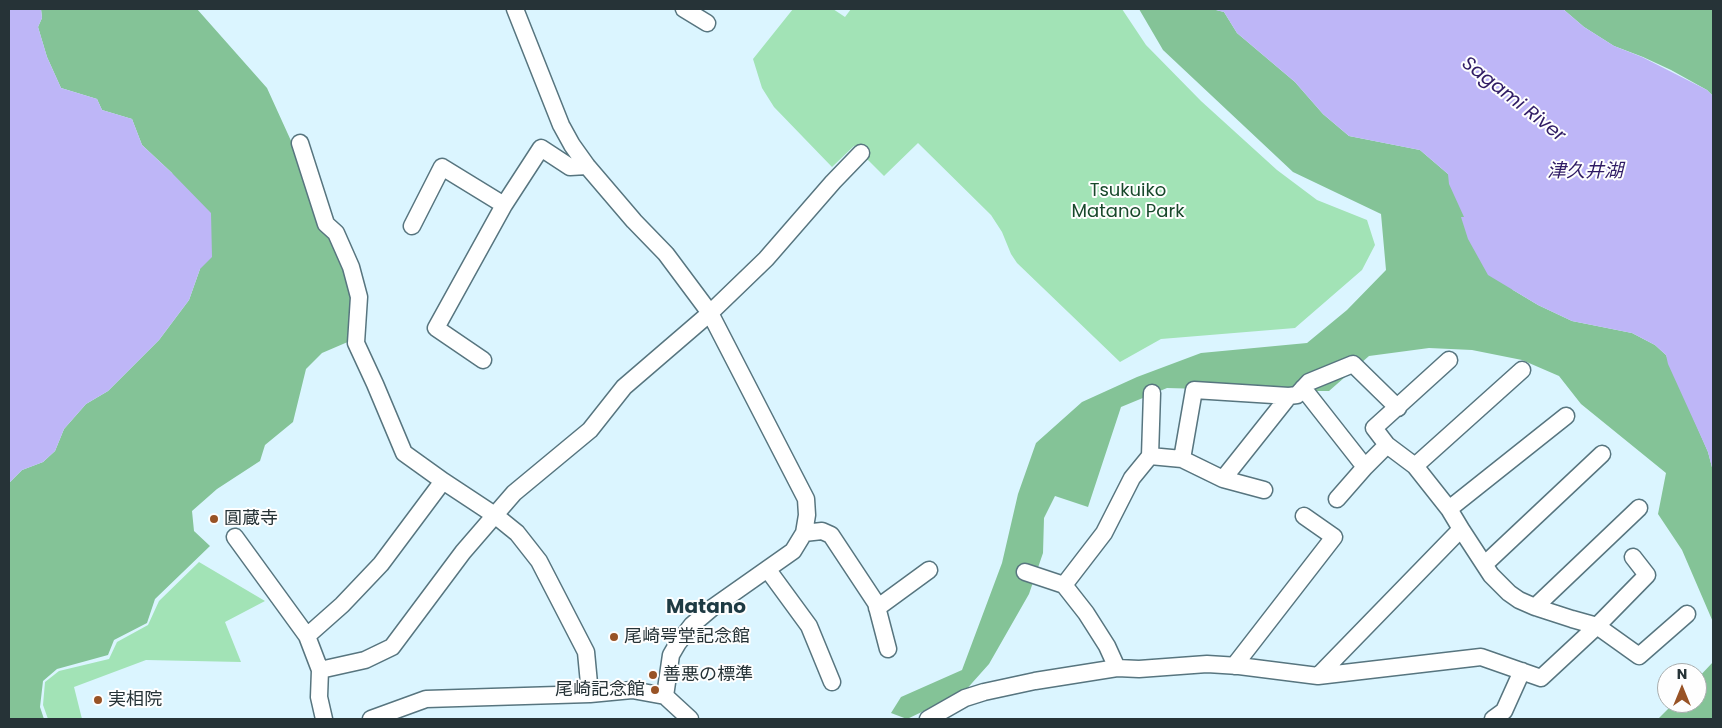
<!DOCTYPE html>
<html>
<head>
<meta charset="utf-8">
<style>
	body { margin:0 }
	#map { position:relative; width:1722px; height:728px; overflow:hidden; background:#dbf5ff; font-family:Poppins,sans-serif }
	canvas { display:block }
	.frame { position:absolute; inset:0; border:10px solid #263337; pointer-events:none }
	.north { position:absolute; left:1657px; top:663px; width:50px; height:50px; box-sizing:border-box; background:#fefefe; border:1px solid #a8adae; border-radius:50%; rotate:0deg; font-size:14px; font-weight:700; line-height:20px; text-align:center; color:#263337 }
	.north::after { content:''; display:block; margin:auto; width:18px; height:22px; background:#985326; clip-path:polygon(50% 0,100% 100%,50% 72%,0 100%) }
</style>
</head>
<body>
<div id="map">
<canvas width="1722" height="728"></canvas>
<div class="frame"></div>
<div class="north">N</div>
</div>
<script>
const context = document.querySelector('canvas').getContext('2d');
context.lineJoin = 'round';
function fillPath(path, color) {
  context.fillStyle = color;
  context.fill(path, 'evenodd');
}
function toPath(rows) {
  const path = new Path2D();
  for (const r of rows) {
    path.moveTo(r[0], r[1]);
    for (let i = 2; i < r.length; i += 2) path.lineTo(r[i], r[i + 1]);
  }
  return path;
}
function stroke(path, color, width, dash) {
  context.strokeStyle = color;
  context.lineWidth = width;
  context.lineCap = dash ? 'butt' : 'round';
  context.setLineDash(dash || []);
  context.stroke(path);
}
function drawText(font, color, halo, rows, align = 'center') {
  context.font = font + ' Poppins,"Noto Sans JP",sans-serif';
  context.lineWidth = 4;
  context.setLineDash([]);
  context.textBaseline = 'middle';
  context.strokeStyle = halo;
  context.fillStyle = color;
  for (const [text, x, y, turn = 0] of rows) {
    context.save();
    context.translate(x, y);
    context.rotate((+turn || 0) * Math.PI / 180);
    context.textAlign = isNaN(turn) ? turn : align;
    if (halo) context.strokeText(text, 0, 0);
    context.fillText(text, 0, 0);
    context.restore();
  }
}
fillPath(toPath([
	[793,9,833,9,845,17,851,9,1122,9,1146,45,1201,101,1277,170,1317,200,1367,220,1375,245,1362,270,1295,328,1161,339,1120,362,1017,263,1011,254,1002,232,991,215,918,143,884,176,854,146,832,167,774,107,762,88,753,59],
	[199,562,265,601,225,622,241,662,146,660,74,687,82,719,48,719,43,705,45,682,59,671,109,659,117,642,148,625,159,601]
]), '#a2e3b6');
fillPath(toPath([
	[41,9,197,9,267,88,302,165,344,263,353,303,350,341,322,353,306,369,293,422,265,445,260,461,217,489,192,511,194,531,210,546,155,599,147,623,114,640,108,655,57,669,43,681,40,707,44,719,9,719,9,483,22,470,43,462,55,451,64,429,86,404,108,391,159,340,189,300,200,269,172,173,142,145,132,119,102,110,97,99,61,88,47,57,38,27,42,18],
	[1139,9,1212,9,1224,12,1237,33,1295,82,1323,114,1349,136,1420,150,1448,174,1513,290,1538,305,1572,321,1632,333,1655,345,1666,355,1708,452,1713,471,1713,622,1682,550,1658,514,1666,473,1581,404,1559,376,1522,360,1472,350,1429,348,1369,356,1329,391,1273,391,1167,388,1121,407,1088,507,1055,496,1044,518,1043,553,1029,594,989,664,964,692,907,719,891,713,901,697,962,670,1002,563,1018,494,1036,443,1082,402,1137,377,1201,353,1307,343,1347,310,1386,270,1381,214,1293,172,1163,50],
	[1563,9,1713,9,1713,96,1707,90,1671,70,1643,57,1614,46,1584,27],
	[1713,662,1713,719,1658,719,1674,703,1697,703,1697,679]
]), '#84c397');
fillPath(toPath([
	[9,9,41,9,42,18,38,27,47,57,61,88,97,99,102,110,132,119,142,145,172,173,211,213,212,257,200,269,189,300,159,340,108,391,86,404,64,429,55,451,43,462,22,470,9,483],
	[1212,9,1563,9,1584,27,1614,46,1642,57,1707,90,1713,96,1713,471,1708,452,1668,364,1666,355,1655,345,1632,333,1572,321,1538,305,1488,275,1468,239,1461,217,1464,217,1449,184,1448,174,1420,150,1349,136,1323,114,1295,82,1237,33,1224,12]
]), '#beb6f7');
const minor = toPath([
	[515,9,561,125,572,145,587,166,634,221,666,254,710,313,806,499,807,515,804,533,793,551,712,608,692,625,678,643,671,655,665,696],
	[684,9,707,23],
	[300,143,326,224,336,233,351,267,359,297,356,343,375,384,404,453,443,481],
	[412,226,442,167,504,205],
	[483,360,436,328,504,205,541,148,570,167,587,166],
	[1303,388,1365,467],
	[1150,456,1182,459,1223,479,1264,490],
	[1182,459,1194,390,1289,396,1297,395,1309,382,1353,364,1398,408],
	[1415,466,1522,370],
	[1223,479,1289,396],
	[1337,499,1365,467,1387,445],
	[1449,509,1566,416],
	[1461,529,1491,575,1509,593,1519,600,1535,607,1639,508],
	[804,533,822,531,831,535,876,603,888,649],
	[235,537,307,636,320,670,319,697,324,719],
	[1485,564,1602,454],
	[768,570,809,626,832,682],
	[1025,572,1064,585,1086,613,1107,646,1117,668],
	[1064,585,1104,533,1132,478,1150,456,1152,393],
	[1535,607,1572,619,1597,626,1639,656,1687,614],
	[877,608,929,570],
	[307,636,342,605,381,564,443,481,496,516,517,533,539,561,586,652,590,694],
	[1234,666,1334,537,1304,516],
	[320,670,365,660,392,647,463,552,514,493,590,430,624,387,710,313,766,259,833,182,861,153],
	[1318,676,1461,529,1449,509,1415,466,1387,445,1374,428,1449,360],
	[371,719,426,699,590,694,632,690,665,696,690,719],
	[928,719,965,698,984,692,1035,681,1117,668,1139,669,1207,664,1239,666,1318,676,1481,657,1541,678,1597,626,1647,575,1633,557],
	[1493,719,1504,711,1522,671]
]);
stroke(minor, '#57757f', 19);
stroke(minor, '#fff', 16);
for (const [x, y, r, color] of [
	[214,519,5,"#985326"],
	[614,637,5,"#985326"],
	[653,675,5,"#985326"],
	[655,690,5,"#985326"],
	[98,700,5,"#985326"]
]) {
  const dot = new Path2D();
  dot.arc(x, y, r, 0, 2 * Math.PI);
  context.fillStyle = color;
  context.fill(dot);
  stroke(dot, '#fefefe', 2);
}
drawText('18px', '#18482b', '#fefefe', [
	["Tsukuiko",1128,191],
	["Matano Park",1128,212]
]);
drawText('18px', '#263337', '#fefefe', [
	["圓蔵寺",224,519],
	["尾崎咢堂記念館",624,637],
	["善悪の標準",663,675],
	["尾崎記念館",645,690,"right"],
	["実相院",108,700]
], 'left');
drawText('italic 19px', '#301c65', '#fefefe', [
	["Sagami River",1513,100,38],
	["津久井湖",1585,172]
]);
drawText('bold 20px', '#1e3a43', '#fefefe', [
	["Matano",706,608]
]);
</script>
</body>
</html>
